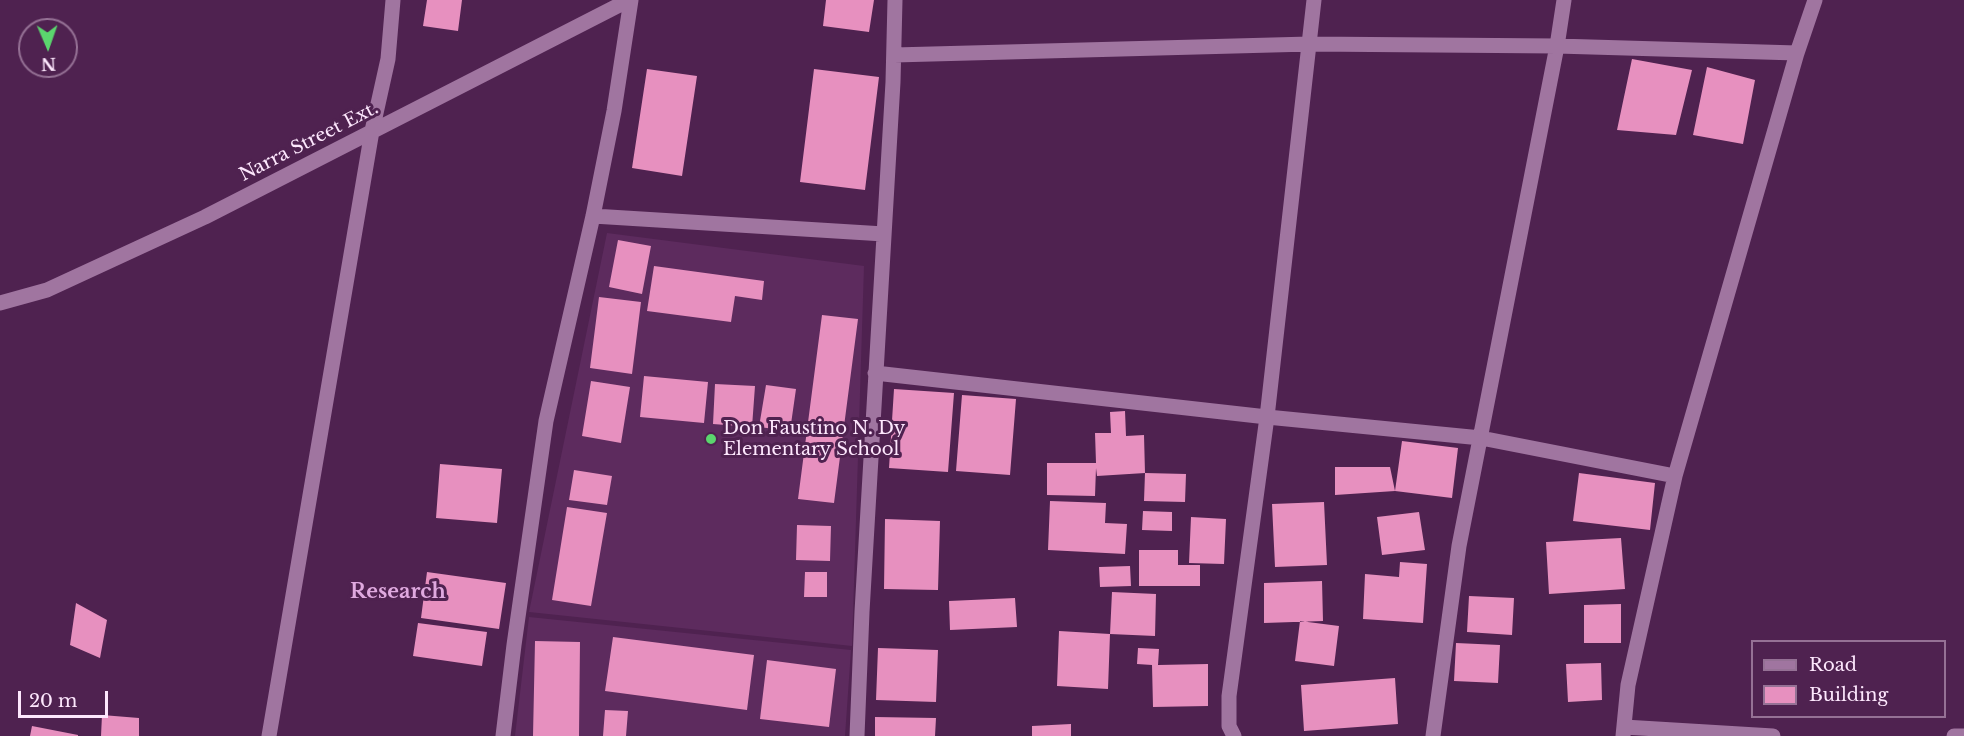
<!DOCTYPE html>
<html>
<head>
<meta charset="utf-8">
<style>
	body { margin:0 }
	#map { position:relative; width:1964px; height:736px; overflow:hidden; background:#4f2250; font-family:"Libre Baskerville",serif }
	canvas { display:block }
	.legend { position:absolute; left:1751px; top:640px; width:195px; height:78px; box-sizing:border-box; background:#4f2250; border:2px solid #957195; margin:0; padding:8px 10px; list-style:none; font-size:18px; color:#fde7fd }
	.legend li { display:flex; align-items:center; gap:12px; height:30px }
	.legend b { width:30px; border:2px solid #957195 }
	.north { position:absolute; left:18px; top:18px; width:60px; height:60px; box-sizing:border-box; background:#4f2250; border:2px solid #957195; border-radius:50%; rotate:178deg; font-size:16px; font-weight:700; line-height:24px; text-align:center; color:#fde7fd }
	.north::after { content:''; display:block; margin:auto; width:21px; height:27px; background:#5bd56e; clip-path:polygon(50% 0,100% 100%,50% 72%,0 100%) }
	.scale { position:absolute; left:18px; top:691px; width:90px; height:27px; box-sizing:border-box; border:3px solid #fde7fd; border-top:0; padding-left:8px; font-size:18px; line-height:21px; white-space:nowrap; color:#fde7fd; -webkit-text-stroke:4px #4f2250; paint-order:stroke }
</style>
</head>
<body>
<div id="map">
<canvas width="1964" height="736"></canvas>
<ul class="legend">
<li><b style="height:8px;background:#a075a0"></b>Road</li>
<li><b style="height:16px;background:#e790bf"></b>Building</li>
</ul>
<div class="north">N</div>
<div class="scale">20 m</div>
</div>
<script>
const context = document.querySelector('canvas').getContext('2d');
context.lineJoin = 'round';
function fillPath(path, color) {
  context.fillStyle = color;
  context.fill(path, 'evenodd');
}
function toPath(rows) {
  const path = new Path2D();
  for (const r of rows) {
    path.moveTo(r[0], r[1]);
    for (let i = 2; i < r.length; i += 2) path.lineTo(r[i], r[i + 1]);
  }
  return path;
}
function stroke(path, color, width, dash) {
  context.strokeStyle = color;
  context.lineWidth = width;
  context.lineCap = dash ? 'butt' : 'round';
  context.setLineDash(dash || []);
  context.stroke(path);
}
function drawText(font, color, halo, rows, align = 'center') {
  context.font = font + ' "Libre Baskerville",serif';
  context.lineWidth = 6;
  context.setLineDash([]);
  context.textBaseline = 'middle';
  context.strokeStyle = halo;
  context.fillStyle = color;
  for (const [text, x, y, turn = 0] of rows) {
    context.save();
    context.translate(x, y);
    context.rotate((+turn || 0) * Math.PI / 180);
    context.textAlign = isNaN(turn) ? turn : align;
    if (halo) context.strokeText(text, 0, 0);
    context.fillText(text, 0, 0);
    context.restore();
  }
}
fillPath(toPath([
	[607,233,864,266,852,646,529,612],
	[529,617,851,650,845,736,515,736]
]), '#5d2b5e');
fillPath(toPath([
	[427,0,462,0,458,31,423,26],
	[826,0,874,0,869,32,823,26],
	[1632,59,1692,70,1676,135,1617,130],
	[1707,67,1755,80,1743,144,1693,135],
	[647,69,697,76,682,176,632,168],
	[814,69,879,77,865,190,800,182],
	[618,240,651,246,642,294,609,287],
	[654,266,764,281,762,300,735,296,731,322,647,311],
	[599,297,641,302,632,374,590,368],
	[822,315,858,319,834,503,798,499],
	[644,376,708,382,704,423,640,417],
	[591,381,630,387,621,443,582,436],
	[715,384,755,386,752,427,713,424],
	[766,385,796,389,790,431,759,427],
	[894,389,954,393,948,472,889,468],
	[962,395,1016,399,1010,475,956,471],
	[1125,411,1126,436,1144,435,1145,473,1097,476,1096,468,1095,496,1047,495,1047,463,1096,463,1095,433,1111,433,1110,412],
	[1402,441,1458,448,1452,498,1395,491],
	[440,464,502,469,497,523,436,518],
	[1335,467,1390,467,1395,491,1335,495],
	[574,470,612,476,607,505,569,500],
	[1145,473,1186,474,1185,502,1144,501],
	[1579,473,1655,483,1650,530,1573,521],
	[1050,501,1106,503,1105,523,1127,524,1125,554,1048,550],
	[1324,502,1327,565,1275,567,1272,504],
	[567,507,607,513,591,606,552,600],
	[1143,511,1172,512,1172,531,1142,530],
	[1419,512,1425,550,1382,555,1377,517],
	[1191,517,1226,519,1224,564,1189,563],
	[885,519,940,521,938,590,884,589],
	[797,525,831,526,830,561,796,560],
	[1621,538,1625,589,1549,594,1546,542],
	[1139,550,1178,550,1178,565,1200,565,1200,586,1139,586],
	[1400,562,1427,564,1423,623,1363,619,1365,574,1399,577],
	[1130,566,1131,586,1100,587,1099,567],
	[427,572,506,583,499,629,421,618],
	[805,572,827,572,827,597,804,597],
	[1322,581,1323,621,1264,623,1264,583],
	[1112,592,1156,594,1155,636,1110,634],
	[1469,596,1514,598,1512,635,1467,632],
	[1015,598,1017,627,950,630,949,601],
	[76,603,107,620,100,658,70,645],
	[1621,604,1621,643,1584,643,1584,605],
	[1300,621,1339,626,1334,666,1295,661],
	[418,623,487,632,482,666,413,656],
	[1059,631,1110,634,1108,689,1057,686],
	[613,637,754,655,747,710,605,691],
	[535,641,580,642,579,736,533,736],
	[1456,643,1500,645,1498,683,1454,681],
	[878,648,938,650,936,702,876,700],
	[1138,648,1159,649,1158,665,1208,664,1208,706,1153,707,1152,665,1137,664],
	[767,660,836,669,829,727,760,719],
	[1601,663,1602,700,1568,702,1566,664],
	[1395,678,1398,724,1304,731,1301,685],
	[605,710,628,711,626,736,603,736],
	[102,715,139,718,139,736,101,736],
	[875,717,936,718,935,736,875,736],
	[1071,724,1071,736,1032,736,1032,726],
	[32,726,78,735,78,736,30,736]
]), '#e790bf');
stroke(toPath([
	[1797,53,1815,0],
	[894,55,1310,44,1557,46,1797,53,1675,476,1628,685,1623,736],
	[593,216,884,234],
	[0,303,47,290,205,217,629,0],
	[875,373,1267,417,1481,438,1675,476],
	[1624,727,1773,736],
	[269,736,372,131,388,59,393,0],
	[503,736,514,645,546,421,593,216,614,111,631,0],
	[857,736,862,612,893,82,895,0],
	[1234,736,1229,726,1229,696,1267,417,1314,0],
	[1433,736,1459,546,1557,46,1564,0],
	[1954,736,1964,736]
]), '#a075a0', 15);
for (const [x, y, r, color] of [
	[711,439,6,"#5bd56e"]
]) {
  const dot = new Path2D();
  dot.arc(x, y, r, 0, 2 * Math.PI);
  context.fillStyle = color;
  context.fill(dot);
  stroke(dot, '#4f2250', 2);
}
drawText('18px', '#fde7fd', '#4f2250', [
	["Narra Street Ext.",309,142,-27]
]);
drawText('18px', '#fde7fd', '#4f2250', [
	["Don Faustino N. Dy",723,429],
	["Elementary School",723,450]
], 'left');
drawText('bold 20px', '#dfa9df', '#4f2250', [
	["Research",398,592]
]);
</script>
</body>
</html>
